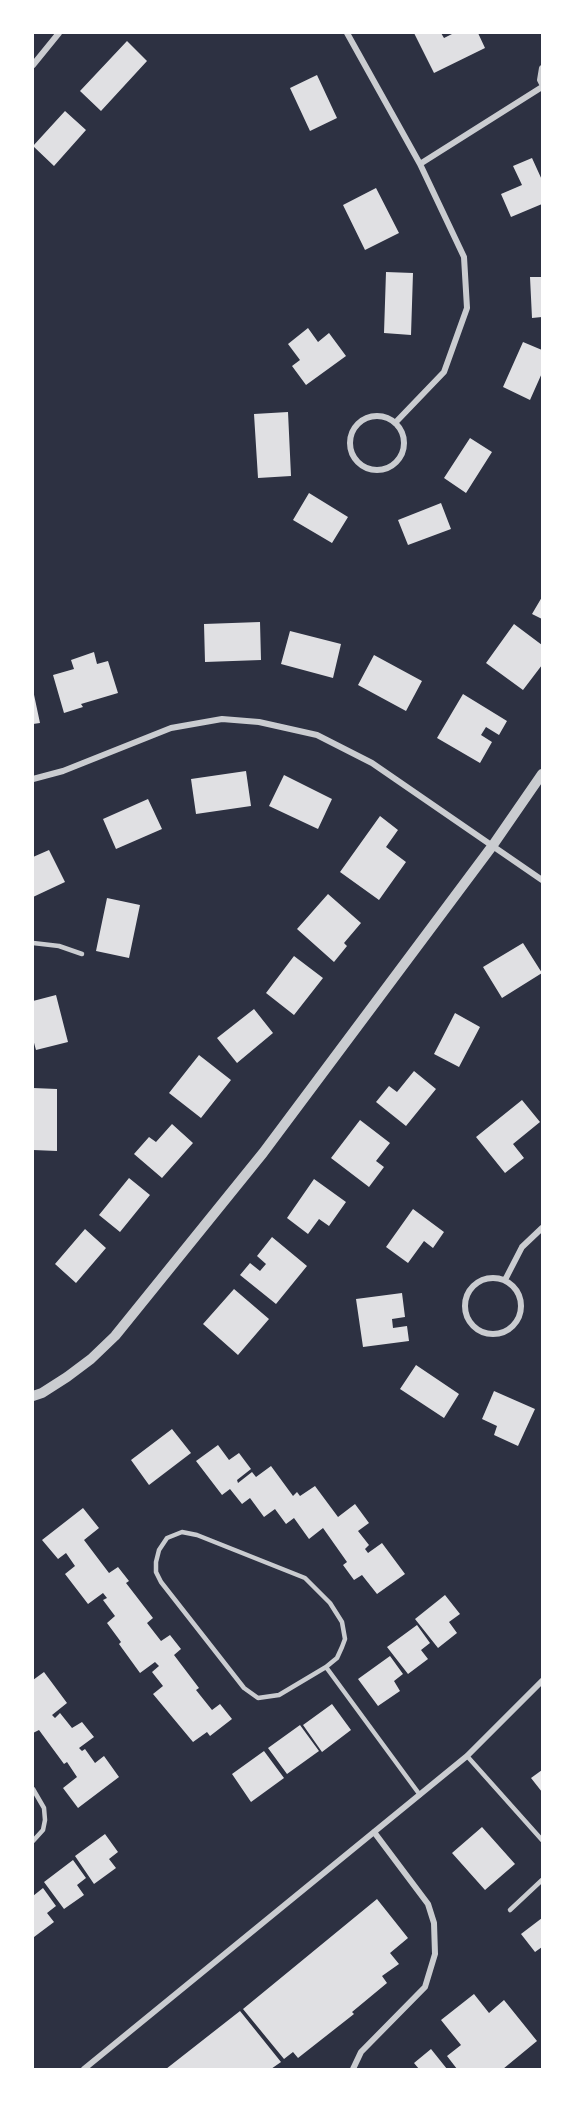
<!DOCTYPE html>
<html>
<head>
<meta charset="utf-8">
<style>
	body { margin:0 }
	#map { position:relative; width:575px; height:2102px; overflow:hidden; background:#2d3142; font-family:Helvetica,sans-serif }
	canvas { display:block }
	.frame { position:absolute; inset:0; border:34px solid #fff; pointer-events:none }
</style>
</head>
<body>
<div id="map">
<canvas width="575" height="2102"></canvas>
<div class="frame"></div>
</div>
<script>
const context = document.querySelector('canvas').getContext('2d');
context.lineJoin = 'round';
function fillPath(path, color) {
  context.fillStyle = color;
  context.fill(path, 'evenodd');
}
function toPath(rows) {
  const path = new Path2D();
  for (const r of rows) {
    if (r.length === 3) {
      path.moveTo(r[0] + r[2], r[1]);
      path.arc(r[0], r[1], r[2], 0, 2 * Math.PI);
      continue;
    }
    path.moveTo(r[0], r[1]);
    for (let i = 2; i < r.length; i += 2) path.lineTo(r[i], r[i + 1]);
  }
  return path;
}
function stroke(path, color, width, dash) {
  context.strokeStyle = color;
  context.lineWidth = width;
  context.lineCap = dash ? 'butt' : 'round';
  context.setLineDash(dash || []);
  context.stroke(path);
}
fillPath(toPath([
	[414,33,441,33,444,38,454,33,478,33,485,48,434,73],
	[127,41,147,61,101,111,80,91],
	[317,75,337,118,310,131,290,88],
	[65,111,86,130,54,166,33,146],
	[532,158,542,180,542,204,511,217,501,194,522,185,513,166],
	[376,188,399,233,365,250,343,205],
	[386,272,413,273,411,335,384,333],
	[530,277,542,277,542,317,532,318],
	[308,328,318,342,329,333,346,356,306,385,292,366,300,360,288,344],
	[523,342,542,350,542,373,530,400,503,387],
	[288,412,291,476,258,478,254,414],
	[470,438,492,452,466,493,444,478],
	[309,493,348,517,332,543,293,520],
	[441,503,451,529,408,545,398,520],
	[542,597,542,619,532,614],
	[260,622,261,660,205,662,204,624],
	[514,624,542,645,542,665,523,690,486,663],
	[290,631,341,644,333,678,281,664],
	[94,652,97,664,108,661,118,693,81,704,83,707,64,713,53,675,74,669,71,660],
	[374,655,422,681,406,711,358,685],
	[33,690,40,723,33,724],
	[463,694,507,721,499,735,486,727,481,735,492,742,480,763,437,738],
	[246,771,251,806,196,814,191,779],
	[284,775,332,799,318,829,269,806],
	[148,799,162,829,116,849,103,819],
	[380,816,398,830,386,847,406,862,379,900,340,872],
	[49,850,65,882,33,897,33,857],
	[328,894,361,923,344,943,347,946,334,962,297,929],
	[107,898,140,905,129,958,96,951],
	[523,943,542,973,502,998,483,967],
	[294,956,323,978,294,1015,266,993],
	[56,995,68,1042,36,1050,33,1039,33,1001],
	[254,1009,273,1033,237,1063,217,1038],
	[455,1013,480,1027,459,1067,434,1054],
	[199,1055,231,1080,201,1118,169,1093],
	[414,1071,436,1089,406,1126,376,1102,389,1086,397,1092],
	[33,1088,57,1089,57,1151,33,1150],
	[522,1100,540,1122,513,1144,524,1158,505,1173,476,1137],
	[360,1120,390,1143,376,1161,384,1167,369,1187,331,1158],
	[172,1124,193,1143,162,1178,134,1154,149,1137,156,1142],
	[129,1178,150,1195,120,1232,99,1215],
	[314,1179,346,1202,329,1226,319,1219,308,1234,287,1218],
	[413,1209,444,1232,433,1248,424,1241,408,1263,386,1247],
	[85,1229,106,1248,76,1283,55,1264],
	[272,1237,307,1266,276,1304,240,1275,250,1263,260,1271,266,1264,257,1256],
	[234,1289,269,1319,238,1355,203,1324],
	[402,1293,405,1317,392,1319,393,1328,407,1326,409,1341,363,1347,356,1299],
	[416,1365,459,1394,444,1418,400,1389],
	[494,1391,535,1409,518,1446,494,1435,497,1426,482,1419],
	[172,1429,191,1453,149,1485,131,1460],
	[218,1445,229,1460,239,1453,251,1469,237,1480,238,1483,252,1472,256,1477,271,1466,293,1496,297,1492,300,1496,315,1486,338,1517,355,1504,369,1523,358,1531,369,1545,365,1549,368,1553,382,1543,405,1574,377,1594,362,1575,354,1580,343,1565,347,1562,323,1528,309,1539,294,1518,286,1524,275,1509,264,1517,250,1498,242,1504,230,1489,222,1495,196,1461],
	[83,1508,99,1528,84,1540,109,1573,118,1567,129,1581,126,1583,153,1618,147,1623,161,1641,170,1635,181,1649,174,1655,199,1688,196,1690,212,1710,220,1704,232,1719,210,1736,207,1732,193,1742,153,1694,163,1686,152,1672,159,1666,155,1662,140,1673,119,1644,121,1642,107,1623,115,1616,103,1600,107,1598,103,1593,88,1604,65,1574,75,1566,66,1553,58,1559,42,1540],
	[445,1595,460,1614,449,1622,457,1633,438,1648,415,1619],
	[417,1625,430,1643,421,1650,428,1659,408,1674,387,1647],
	[390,1656,403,1674,394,1681,400,1691,378,1706,358,1679],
	[44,1672,67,1703,52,1715,55,1718,60,1713,72,1728,82,1722,94,1737,79,1748,82,1751,85,1749,95,1763,104,1756,119,1777,78,1808,63,1788,77,1777,67,1762,64,1764,39,1730,33,1733,33,1680],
	[332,1704,351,1730,322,1752,303,1725],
	[300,1725,319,1751,287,1774,268,1748],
	[264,1751,284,1778,251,1802,232,1774],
	[542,1770,542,1792,531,1778],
	[482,1827,515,1864,485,1890,452,1853],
	[105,1834,118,1852,109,1859,116,1868,94,1884,75,1856],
	[73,1860,86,1878,77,1885,84,1895,64,1909,44,1882],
	[43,1888,56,1906,47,1913,54,1922,34,1937,33,1896],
	[377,1899,408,1938,390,1953,399,1964,382,1976,387,1983,352,2012,354,2014,298,2058,293,2052,284,2059,243,2009],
	[542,1918,542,1947,535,1952,521,1934],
	[474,1994,489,2013,504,2000,537,2041,503,2069,457,2069,447,2056,461,2045,441,2020],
	[240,2011,281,2062,271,2069,166,2069],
	[431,2049,447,2069,419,2069,414,2063]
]), '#e0e0e3');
stroke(toPath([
	[33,943,59,946,82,954],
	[326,1667,279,1695,258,1698,244,1688,161,1582,156,1572,156,1562,159,1550,167,1538,182,1532,197,1535,305,1578,330,1603,342,1622,345,1639,342,1647,337,1658,326,1667,420,1795],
	[467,1756,542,1840],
	[33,1789,44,1808,45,1820,43,1830,33,1841],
	[510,1910,542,1880]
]), '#caccd0', 4.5);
stroke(toPath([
	[347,33,420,164,464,257,467,308,444,372,395,423],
	[33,65,59,33],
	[542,68,540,80,542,84],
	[420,164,542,87],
	[377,443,27],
	[33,779,63,771,171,728,222,719,259,722,317,735,372,763,542,880],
	[493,1306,28],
	[505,1280,522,1247,542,1228],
	[84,2069,467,1756,542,1681],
	[353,2069,361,2052,425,1987,435,1954,434,1923,428,1904,374,1832]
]), '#caccd0', 6);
stroke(toPath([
	[33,1396,42,1393,67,1377,91,1359,115,1336,263,1153,493,845,542,774]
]), '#caccd0', 10);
</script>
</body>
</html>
